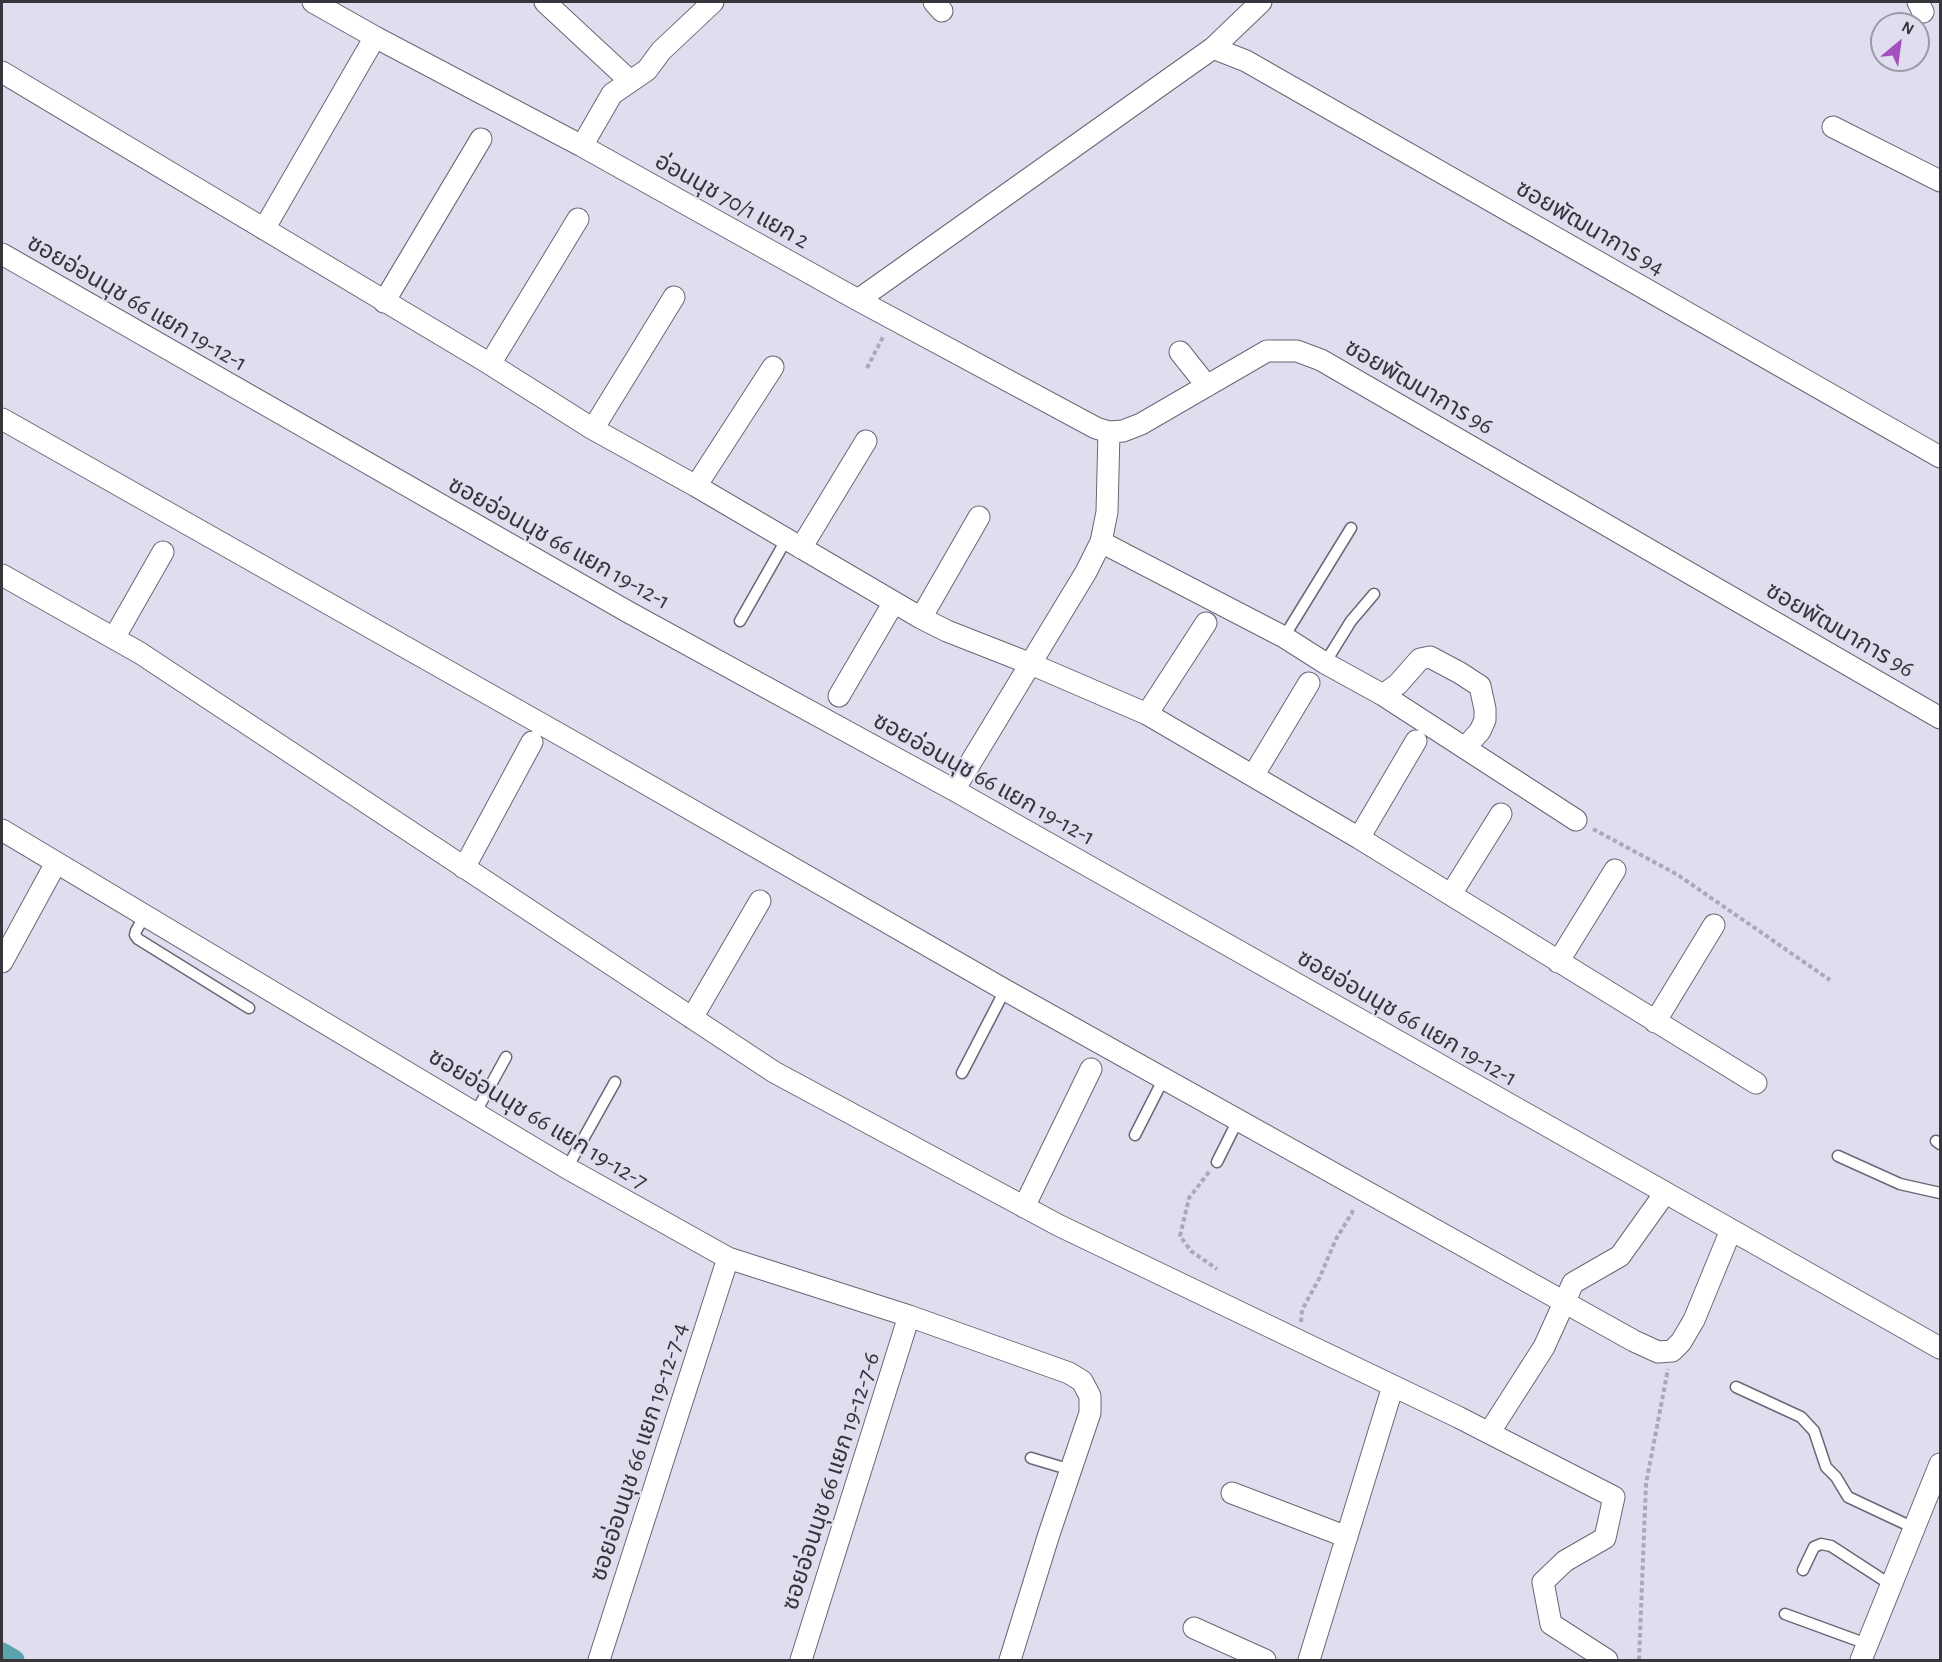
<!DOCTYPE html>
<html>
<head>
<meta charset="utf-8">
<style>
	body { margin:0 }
	#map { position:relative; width:1942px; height:1662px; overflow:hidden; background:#e0ddef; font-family:"Alegreya Sans",sans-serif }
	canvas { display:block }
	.frame { position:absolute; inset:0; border:3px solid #36353c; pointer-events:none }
	.north { position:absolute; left:1870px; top:12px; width:60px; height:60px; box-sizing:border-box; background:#e0ddef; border:2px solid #9c9aa7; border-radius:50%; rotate:29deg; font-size:16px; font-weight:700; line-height:24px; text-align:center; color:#36353c }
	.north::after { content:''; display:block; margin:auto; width:21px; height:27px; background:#a34fbd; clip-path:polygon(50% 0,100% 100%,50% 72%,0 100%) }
</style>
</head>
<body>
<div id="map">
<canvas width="1942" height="1662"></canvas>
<div class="frame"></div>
<div class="north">N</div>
</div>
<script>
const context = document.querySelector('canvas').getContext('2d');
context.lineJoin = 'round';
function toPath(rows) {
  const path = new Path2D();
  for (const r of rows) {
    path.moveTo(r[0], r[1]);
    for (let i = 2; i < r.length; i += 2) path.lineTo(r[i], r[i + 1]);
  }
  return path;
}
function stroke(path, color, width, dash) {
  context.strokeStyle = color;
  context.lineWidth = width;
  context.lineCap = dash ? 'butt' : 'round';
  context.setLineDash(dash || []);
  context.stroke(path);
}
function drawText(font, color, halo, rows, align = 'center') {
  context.font = font + ' "Alegreya Sans","Noto Sans Thai",sans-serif';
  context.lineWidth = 4.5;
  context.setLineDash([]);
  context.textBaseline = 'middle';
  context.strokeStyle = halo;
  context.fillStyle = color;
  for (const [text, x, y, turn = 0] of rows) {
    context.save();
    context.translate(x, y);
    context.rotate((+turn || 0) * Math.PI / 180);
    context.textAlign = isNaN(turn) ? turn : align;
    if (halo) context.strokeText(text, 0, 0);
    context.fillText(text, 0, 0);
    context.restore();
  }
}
stroke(toPath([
	[2,1653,14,1660]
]), '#5ba4ae', 21);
const lane = toPath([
	[740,621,786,540],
	[1284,637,1351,528],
	[1325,663,1351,621,1374,594],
	[145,915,136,931,135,935,138,939,249,1008],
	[962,1073,1005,990],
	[476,1112,506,1057],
	[1135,1135,1164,1078],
	[1936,1141,1940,1144],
	[1838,1156,1900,1184,1940,1193],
	[1217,1162,1238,1120],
	[567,1168,615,1082],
	[1736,1387,1801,1417,1814,1431,1826,1467,1836,1477,1848,1497,1914,1528],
	[1031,1458,1071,1470],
	[1803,1570,1814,1547,1821,1544,1831,1546,1891,1585],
	[1785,1614,1867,1644]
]);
const street = toPath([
	[313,2,375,37,582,146,858,300,1096,428,1109,432,1123,431,1141,424,1267,351,1297,351,1321,360,1940,718],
	[545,2,630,81],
	[934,2,942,11],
	[1918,2,1923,12],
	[1213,48,1246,61,1940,457],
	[2,72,490,364,593,429,696,486,921,618,947,631,1031,664,1147,714,1359,838,1756,1083],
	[1833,127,1940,181],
	[582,146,612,94,647,70,661,51,713,2],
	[264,229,375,37],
	[2,254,630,613,954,790,1940,1348],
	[858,300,1213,48,1261,2],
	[384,302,481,139],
	[1180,352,1207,386],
	[490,364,578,219],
	[2,419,582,747,1005,990,1634,1341,1658,1352,1672,1351,1681,1342,1694,1320,1731,1230],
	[593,429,674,297],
	[696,486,773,367],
	[1101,542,1284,637,1325,663,1383,695,1576,820],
	[801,548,866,441],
	[2,575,140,653,774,1072,1058,1225,1458,1417,1614,1497,1605,1538,1565,1561,1543,1582,1551,1624,1607,1660],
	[921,618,979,517],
	[114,638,163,552],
	[1383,695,1398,684,1420,659,1430,657,1460,673,1480,686,1485,709,1485,720,1480,731,1465,748],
	[839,696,894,602],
	[1147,714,1206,623],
	[1253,776,1309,683],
	[954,790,1086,572,1101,542,1107,512,1109,432],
	[2,830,567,1168,728,1258,909,1316,1069,1373,1082,1381,1090,1396,1090,1413,1049,1534,1010,1660],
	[1359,838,1416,741],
	[464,868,532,742],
	[1451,894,1501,814],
	[2,962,56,863],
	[1558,962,1615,870],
	[692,1018,760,901],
	[1655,1022,1714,925],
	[1024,1207,1091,1069],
	[1489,1433,1544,1347,1573,1283,1620,1256,1665,1193],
	[1232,1493,1347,1537],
	[1194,1628,1265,1660],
	[599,1660,728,1258],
	[801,1660,909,1316],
	[1309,1660,1393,1386],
	[1861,1660,1940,1464]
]);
stroke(lane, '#696776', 13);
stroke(street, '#696776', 23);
stroke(toPath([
	[867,368,884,335],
	[1593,829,1678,875,1830,980],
	[1209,1172,1189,1198,1180,1236,1191,1251,1217,1269],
	[1301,1322,1302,1310,1319,1279,1336,1239,1352,1213,1353,1207],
	[1639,1660,1646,1484,1668,1369]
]), '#aba9b7', 4, [4.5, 3]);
stroke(lane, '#fff', 10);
stroke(street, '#fff', 21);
drawText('24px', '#36353c', '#e0ddef', [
	["อ่อนนุช 70/1 แยก 2",732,201,29],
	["ซอยพัฒนาการ 94",1590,228,30],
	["ซอยอ่อนนุช 66 แยก 19-12-1",137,303,30],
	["ซอยพัฒนาการ 96",1419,387,30],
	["ซอยอ่อนนุช 66 แยก 19-12-1",559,543,29],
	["ซอยพัฒนาการ 96",1840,630,30],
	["ซอยอ่อนนุช 66 แยก 19-12-1",984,779,29],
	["ซอยอ่อนนุช 66 แยก 19-12-1",1407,1018,30],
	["ซอยอ่อนนุช 66 แยก 19-12-7",538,1119,31],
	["ซอยอ่อนนุช 66 แยก 19-12-7-4",639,1452,-72],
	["ซอยอ่อนนุช 66 แยก 19-12-7-6",831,1481,-72]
]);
</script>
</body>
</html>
